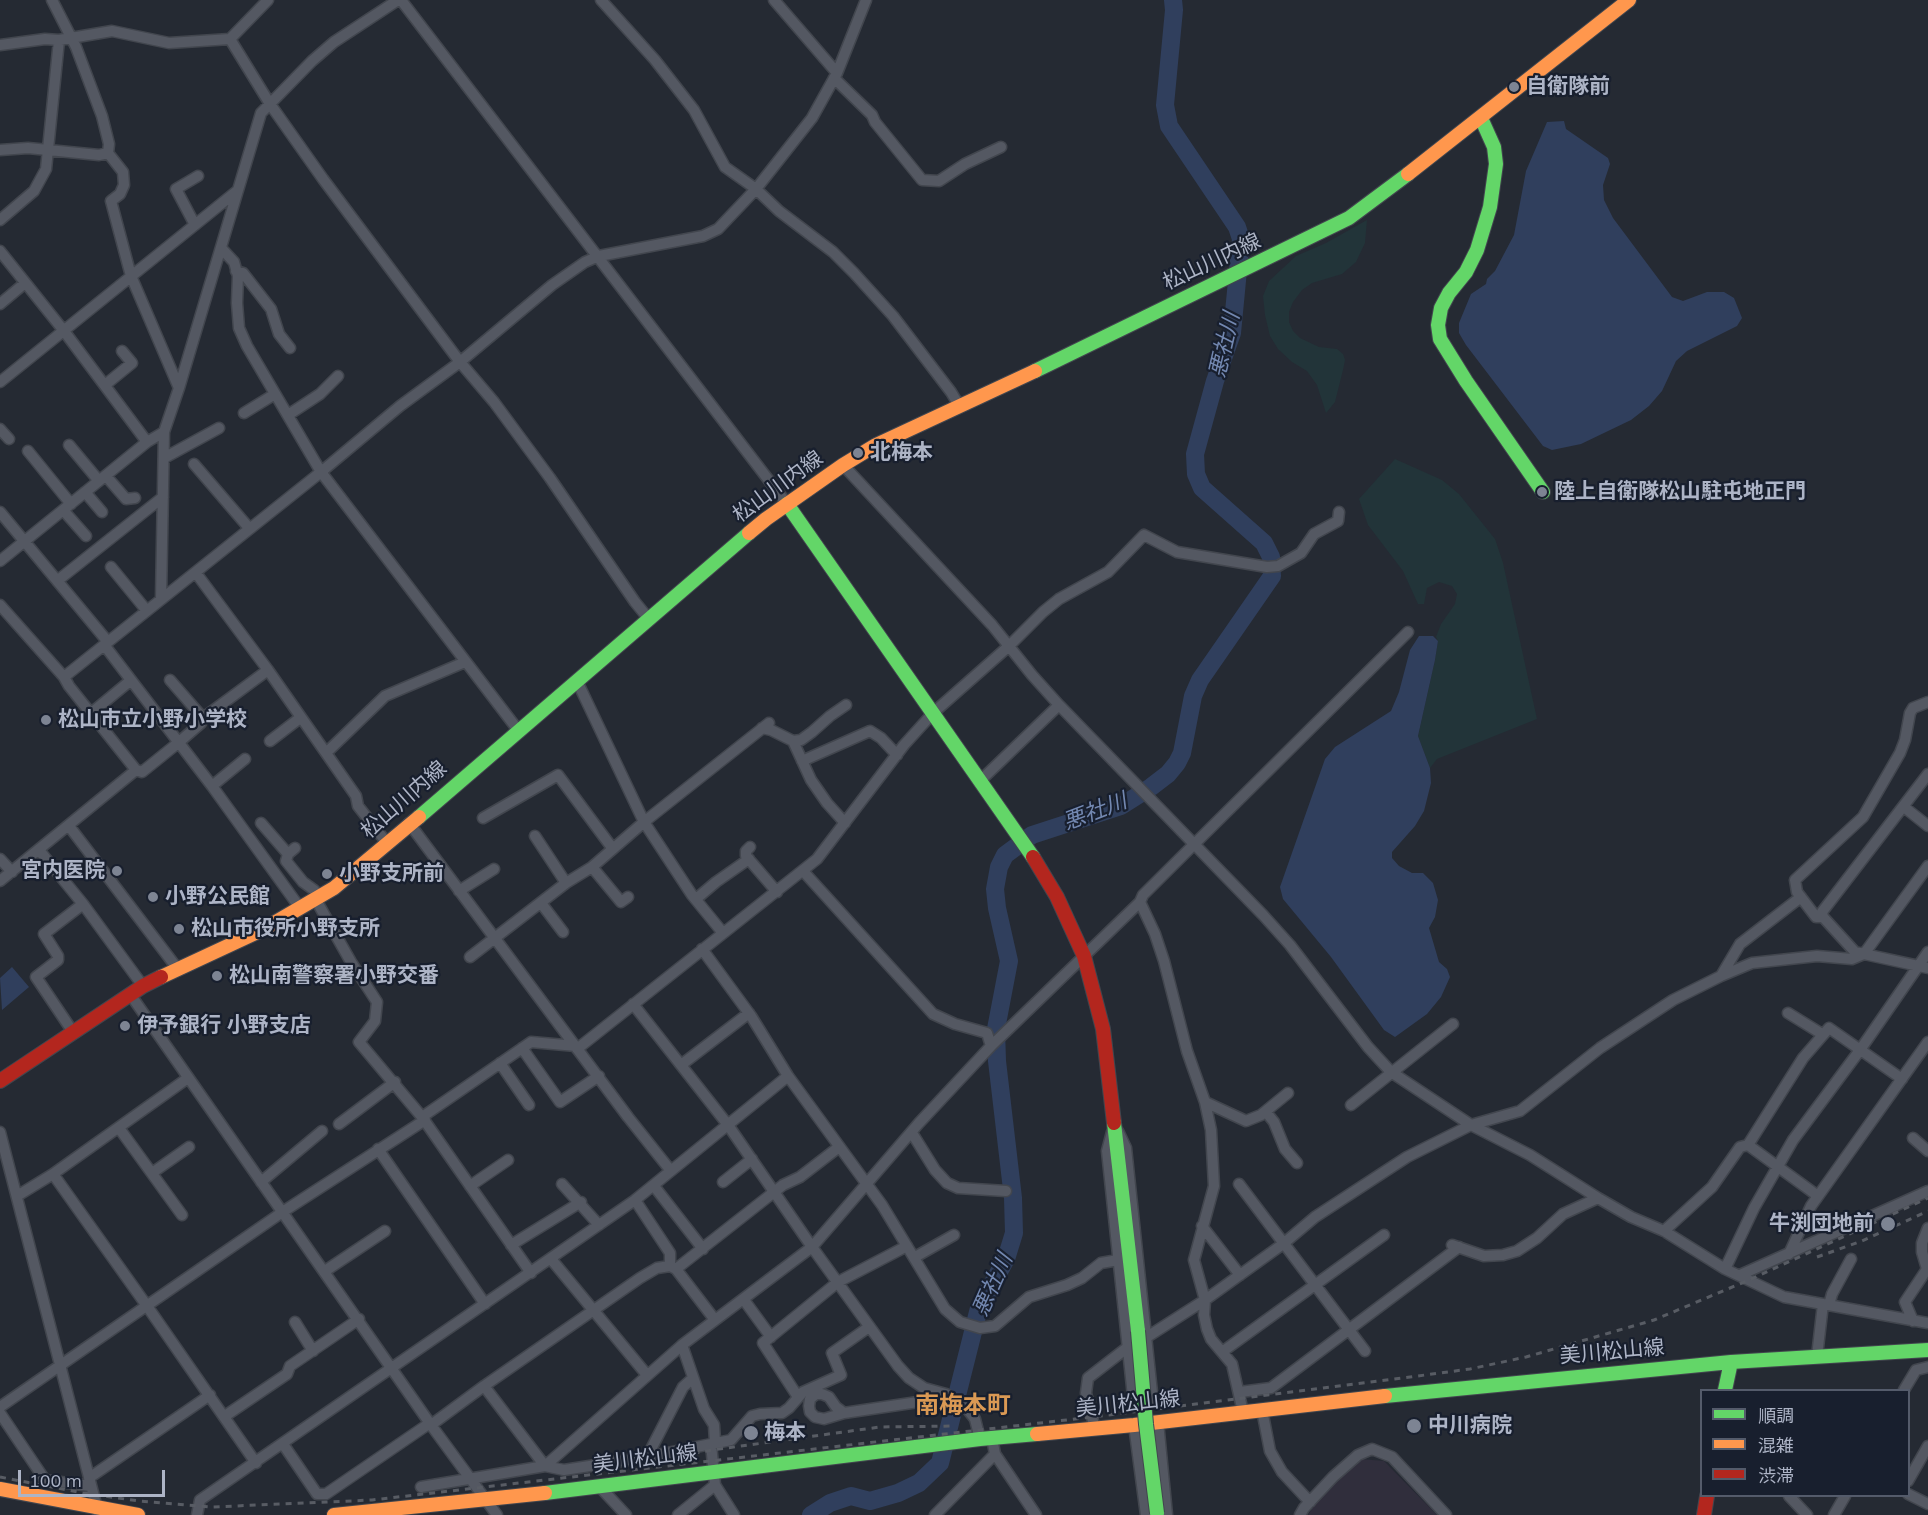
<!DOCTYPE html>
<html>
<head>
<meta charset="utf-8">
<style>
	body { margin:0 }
	#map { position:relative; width:1928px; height:1515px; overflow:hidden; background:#252a33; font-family:Mulish,"Noto Sans JP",sans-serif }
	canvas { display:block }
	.legend { position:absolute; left:1700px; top:1389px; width:210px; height:108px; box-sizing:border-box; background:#181f2e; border:2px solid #545b6b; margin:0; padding:8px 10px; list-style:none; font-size:18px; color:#adb4c6 }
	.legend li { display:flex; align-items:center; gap:12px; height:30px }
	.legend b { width:30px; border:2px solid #545b6b }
	.scale { position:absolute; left:18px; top:1470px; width:147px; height:27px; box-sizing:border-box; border:3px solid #adb4c6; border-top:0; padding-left:8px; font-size:18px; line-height:21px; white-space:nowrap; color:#adb4c6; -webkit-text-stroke:4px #181f2e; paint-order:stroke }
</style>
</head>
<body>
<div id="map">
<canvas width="1928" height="1515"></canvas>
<ul class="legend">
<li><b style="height:8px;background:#63d668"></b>順調</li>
<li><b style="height:8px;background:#ff974d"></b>混雑</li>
<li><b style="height:8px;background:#b3261e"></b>渋滞</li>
</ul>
<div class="scale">100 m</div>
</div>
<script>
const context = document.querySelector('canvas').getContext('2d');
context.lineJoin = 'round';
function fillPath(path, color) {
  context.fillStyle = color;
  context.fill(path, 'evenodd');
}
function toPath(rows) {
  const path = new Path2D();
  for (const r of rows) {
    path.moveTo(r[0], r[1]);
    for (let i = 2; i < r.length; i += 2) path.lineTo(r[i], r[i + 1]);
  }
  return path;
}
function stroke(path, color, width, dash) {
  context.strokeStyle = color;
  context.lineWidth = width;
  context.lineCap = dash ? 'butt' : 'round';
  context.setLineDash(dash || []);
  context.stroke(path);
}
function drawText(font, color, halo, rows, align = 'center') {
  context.font = font + ' Mulish,"Noto Sans JP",sans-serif';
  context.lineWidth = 4.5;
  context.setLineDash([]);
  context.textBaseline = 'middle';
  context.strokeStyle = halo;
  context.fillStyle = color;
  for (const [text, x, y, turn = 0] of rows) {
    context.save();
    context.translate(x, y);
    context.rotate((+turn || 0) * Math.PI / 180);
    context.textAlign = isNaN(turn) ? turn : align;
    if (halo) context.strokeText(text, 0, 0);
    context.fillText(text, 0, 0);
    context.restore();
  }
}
fillPath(toPath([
	[1361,1459,1384,1461,1437,1515,1308,1515,1315,1504,1335,1481]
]), '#302e3c');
fillPath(toPath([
	[1367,220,1365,243,1356,262,1342,274,1312,283,1302,290,1293,302,1289,312,1289,322,1293,331,1300,338,1319,347,1337,349,1343,354,1345,360,1343,370,1335,402,1326,413,1317,385,1307,371,1292,362,1278,349,1270,336,1265,315,1263,296,1269,281,1296,256,1326,243],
	[1395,459,1442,480,1459,494,1495,539,1503,563,1537,719,1437,759,1430,768,1418,736,1435,660,1438,641,1436,637,1441,624,1455,604,1457,594,1452,586,1439,582,1427,588,1424,604,1418,604,1403,571,1368,525,1359,499]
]), '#223439');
fillPath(toPath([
	[1564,121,1566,129,1608,158,1610,164,1603,185,1604,200,1613,218,1672,297,1683,301,1707,292,1724,292,1734,298,1742,318,1737,326,1687,351,1676,361,1662,391,1649,406,1631,420,1581,444,1552,450,1543,446,1466,345,1459,333,1459,323,1471,294,1486,284,1487,279,1495,271,1514,235,1526,171,1547,122],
	[1419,636,1433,636,1438,641,1435,660,1418,736,1430,768,1431,783,1424,811,1415,826,1392,852,1392,858,1399,866,1412,873,1423,873,1433,883,1438,900,1435,917,1429,928,1439,962,1447,969,1450,977,1441,997,1427,1014,1395,1037,1384,1030,1331,957,1283,899,1280,887,1325,759,1335,747,1391,711,1399,692,1410,650],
	[12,967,29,987,2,1010,0,978]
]), '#303f5d');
stroke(toPath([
	[811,1515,830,1503,851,1496,870,1501,898,1493,919,1483,940,1463,979,1308,1006,1259,1014,1233,1013,1198,997,1061,996,1029,1009,961,997,908,995,889,999,867,1005,855,1032,835,1121,806,1151,787,1168,774,1177,763,1182,753,1193,696,1200,680,1272,576,1271,557,1264,543,1202,488,1196,474,1195,454,1215,381,1232,333,1241,239,1237,227,1169,126,1165,105,1174,10,1173,0]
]), '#303f5d', 18);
const street = toPath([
	[52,0,76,47,102,116,109,144,108,153,123,172,124,185,120,194,111,201,131,276,179,388],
	[401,0,787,504],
	[601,0,655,60,694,110,725,167,756,189,779,211,833,252,854,273,893,316,951,392,960,407],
	[774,0,837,73],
	[230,39,270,104,323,179,460,362,494,402,550,478,635,602,648,618],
	[0,45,45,39,59,40,112,31,169,43,230,39,268,0],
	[834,78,872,115,875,122,922,180,939,181,965,164,1001,147],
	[0,150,28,148,99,155,108,153],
	[0,220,34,191,46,169,59,40],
	[195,225,176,189,198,176],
	[221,248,234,262,238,276,237,303,239,328,247,346,321,472,518,730],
	[0,251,64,331,147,442],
	[236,271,243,273,271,309,279,334,290,348],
	[0,304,25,283],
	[0,382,237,191],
	[105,385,132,363,122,351],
	[244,413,275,394],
	[288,415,320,394,338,376],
	[0,429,9,439],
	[69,445,99,481],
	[28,451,71,504],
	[164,458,219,428],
	[194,464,249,528],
	[843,465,992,625,1032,675,1059,705,1263,915,1290,945,1368,1047,1391,1072,1471,1125,1530,1155,1598,1198,1631,1217,1664,1231,1725,1269,1784,1297,1928,1323],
	[106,476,126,499,135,498],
	[85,492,102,512],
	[63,510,86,536],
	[0,512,108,642],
	[0,561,147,442,164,432],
	[111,567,147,611],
	[196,573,268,670,356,796,358,806,387,843],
	[57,581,163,497],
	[161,599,164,432,179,388,261,113,312,61,334,42,398,0],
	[0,605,64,677],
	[105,646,212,786,300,908],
	[170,680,203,718],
	[577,681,644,822,692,895,723,933],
	[1928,702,1913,708,1910,713,1905,740,1900,753,1863,817,1795,880,1797,892,1816,917,1823,917,1855,952,1928,968],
	[90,714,130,681],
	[762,728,771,730,793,741,811,780,827,803,845,823],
	[270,741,300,718],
	[793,741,801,740,812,732,830,716,846,705],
	[326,753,385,696,465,662],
	[802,761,870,731,881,738,897,755],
	[136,770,142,772,178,743,201,723,203,718,268,670],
	[980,781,1059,705],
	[212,786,245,759],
	[1904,807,1928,826],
	[483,818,558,775,613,849],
	[261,823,288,854],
	[409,823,628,1117,671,1171],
	[69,826,177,968],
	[535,836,566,883],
	[750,847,746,851,746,856,777,892],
	[295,848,288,854,286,861,303,882,314,890,320,897],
	[39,850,83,904,44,934,58,956,58,960,36,977,73,1032],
	[0,859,12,872],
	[592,867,621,902,628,897],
	[803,871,933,1014,955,1024,987,1033,991,1046],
	[0,881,136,770,69,686,64,677,321,472,400,406,460,362,552,285,585,262,599,256,703,236,718,229,756,189,812,118,837,73,866,0],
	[459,891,494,869],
	[696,899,716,882,749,859],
	[316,900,351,962,377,1002,375,1021,359,1042,422,1117,531,1273],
	[1140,902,1155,934,1164,961,1187,1051,1205,1102,1211,1130,1214,1186,1194,1260,1205,1300,1204,1315,1207,1329,1211,1339,1232,1364,1243,1412],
	[541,903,563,932],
	[83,904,143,986],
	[1823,917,1822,912,1928,774],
	[702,949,751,1016,788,1076,882,1205,945,1309,960,1322,980,1328,995,1326,1029,1297,1067,1285,1082,1278,1101,1263,1118,1260],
	[470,957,566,883,592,867,644,822,769,723],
	[1721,976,1740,944,1801,897],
	[130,994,431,1425,497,1515],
	[633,1004,728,1125,812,1247,898,1366,909,1378,924,1388,946,1394,964,1405,975,1419,980,1439],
	[1788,1013,1822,1034],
	[522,1048,560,1102,599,1076],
	[577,1049,817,859,904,745,933,713,1009,646,1043,612,1059,599,1108,572,1144,535,1177,552,1267,567,1278,566,1301,553,1314,534,1338,521,1339,512],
	[500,1063,529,1105],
	[681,1065,749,1013],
	[1205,1102,1246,1121,1261,1115,1288,1093],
	[1351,1105,1453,1024],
	[1266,1112,1274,1122,1285,1149,1297,1163],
	[422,1117,531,1042,576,1046],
	[339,1124,395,1082],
	[119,1128,182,1215],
	[1118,1131,1126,1148,1153,1402],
	[0,1132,98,1512],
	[1112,1132,1107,1151,1134,1406],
	[912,1133,935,1170,947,1183,958,1188,1006,1191],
	[1913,1138,1928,1151],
	[378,1149,485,1304],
	[152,1173,189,1147],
	[53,1174,147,1306,256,1463],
	[261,1182,322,1131],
	[723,1182,752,1159],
	[562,1184,599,1225],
	[1239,1184,1365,1351],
	[470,1186,508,1160],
	[654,1186,703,1249],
	[17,1196,53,1174,188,1078],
	[1818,1196,1748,1145,1803,1058,1829,1028,1902,1079],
	[635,1200,670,1253,670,1266],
	[1202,1226,1240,1275],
	[1664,1231,1712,1187,1740,1147,1748,1145],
	[511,1245,581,1202],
	[1452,1245,1484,1256,1503,1255,1517,1251,1537,1238,1563,1214,1598,1198],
	[1789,1254,1811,1206,1928,1042],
	[915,1257,954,1235],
	[551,1259,647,1375],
	[676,1269,715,1320],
	[1725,1269,1754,1208,1793,1140,1860,1050,1928,952],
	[325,1271,385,1231],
	[1740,1275,1928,1191],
	[744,1300,771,1337],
	[1829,1305,1832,1294,1851,1259],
	[1913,1321,1905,1302,1927,1269,1922,1252,1922,1243,1928,1228],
	[295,1322,313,1351],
	[682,1345,704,1409,714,1425,715,1442],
	[1222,1352,1384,1235],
	[1817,1356,1823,1304],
	[484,1386,545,1466,564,1470,647,1457,731,1440,752,1416,760,1414,782,1413,789,1408,803,1392,841,1375,832,1353,869,1327],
	[1904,1390,1916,1370,1928,1367],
	[1240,1392,1271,1388,1459,1247],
	[798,1397,763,1343,838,1282,907,1246],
	[0,1407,284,1211,425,1120],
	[1262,1410,1270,1451,1282,1472,1310,1502],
	[0,1413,45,1480,91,1486],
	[844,1413,836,1407,829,1397,822,1394,816,1394,810,1399,809,1406,810,1412,815,1417,824,1419,844,1413,918,1402,934,1391],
	[225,1416,287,1374,290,1366,359,1319],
	[1158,1422,1167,1515],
	[431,1425,484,1386,640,1278,657,1268,670,1266,676,1269,783,1185,800,1177,839,1147],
	[1134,1425,1146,1515],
	[1095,1429,1086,1393,1088,1378,1128,1347,1147,1337,1205,1300,1283,1244,1315,1217,1407,1157,1471,1125,1520,1111,1600,1048,1673,1000,1721,976,1752,963,1817,956,1852,959,1864,954,1928,866],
	[992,1438,995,1454,1036,1515],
	[283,1444,317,1494,326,1494,430,1423],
	[647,1457,683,1387,693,1378],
	[89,1478,210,1395],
	[1908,1481,1928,1446],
	[715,1485,734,1515],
	[599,1486,626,1515],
	[421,1487,545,1466,682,1345,812,1247,919,1123,991,1046,1140,902,1143,895,1408,632],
	[1908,1494,1928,1504],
	[1789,1496,1807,1515],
	[197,1515,200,1500,635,1200,788,1076],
	[678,1515,715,1485,711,1444],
	[935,1515,995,1454],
	[1300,1515,1304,1508,1333,1477,1358,1455,1372,1449,1392,1457,1446,1515],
	[1834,1515,1845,1496]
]);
const fast = toPath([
	[1481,118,1494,147,1496,164,1490,207,1477,250,1466,272,1449,293,1441,308,1438,325,1440,339,1466,381,1543,492],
	[1035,371,1349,218,1408,174],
	[787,504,1033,857],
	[419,817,749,533],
	[1114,1123,1138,1331],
	[1725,1390,1731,1362],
	[1385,1396,1731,1362,1928,1350],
	[545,1493,980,1439,1037,1434]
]);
const slow = toPath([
	[1408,174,1629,0],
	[749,533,766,519,843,465,876,445,1035,371],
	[161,977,262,930,334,888,419,817],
	[1037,1434,1134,1425,1385,1396],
	[0,1489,138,1515],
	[334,1515,545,1493]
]);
const jam = toPath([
	[1033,857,1057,897,1084,956,1103,1029,1114,1123],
	[0,1081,143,986,161,977],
	[1704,1515,1707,1496]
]);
stroke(street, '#42464e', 13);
stroke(fast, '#42464e', 16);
stroke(slow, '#42464e', 16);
stroke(jam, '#42464e', 16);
stroke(street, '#545862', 10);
stroke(fast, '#63d668', 14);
stroke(slow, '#ff974d', 14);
stroke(jam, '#b3261e', 14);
stroke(toPath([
	[1817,1257,1862,1241,1928,1211],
	[658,1460,712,1450,880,1427,953,1426],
	[0,1477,83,1493,139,1501,212,1507,372,1500,1092,1417,1410,1377,1470,1369,1526,1357,1654,1320,1749,1280,1928,1198]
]), '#585c64', 3, [6, 6]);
const fastBridge = toPath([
	[1138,1331,1146,1424,1157,1513]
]);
stroke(fastBridge, '#42464e', 16, []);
stroke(fastBridge, '#63d668', 14);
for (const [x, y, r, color] of [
	[1514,87,6,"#7d8493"],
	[858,453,6,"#7d8493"],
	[1542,492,6,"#7d8493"],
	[46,720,6,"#7d8493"],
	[117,871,6,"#7d8493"],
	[327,874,6,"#7d8493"],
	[153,897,6,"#7d8493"],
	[179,929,6,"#7d8493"],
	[217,976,6,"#7d8493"],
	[125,1026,6,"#7d8493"],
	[1888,1224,8,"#7d8493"],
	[1414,1426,8,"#7d8493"],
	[751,1433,8,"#7d8493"]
]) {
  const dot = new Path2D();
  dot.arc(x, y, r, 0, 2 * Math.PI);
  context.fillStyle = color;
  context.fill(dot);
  stroke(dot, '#181f2e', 2);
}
drawText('bold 21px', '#adb4c6', '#181f2e', [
	["自衛隊前",1526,87],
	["北梅本",870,453],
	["陸上自衛隊松山駐屯地正門",1554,492],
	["松山市立小野小学校",58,720],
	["宮内医院",105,871,"right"],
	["小野支所前",339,874],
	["小野公民館",165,897],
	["松山市役所小野支所",191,929],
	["松山南警察署小野交番",229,976],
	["伊予銀行 小野支店",137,1026],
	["牛渕団地前",1874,1224,"right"],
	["中川病院",1428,1426],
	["梅本",764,1433]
], 'left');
drawText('21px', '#adb4c6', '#181f2e', [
	["松山川内線",1212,262,-25],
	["松山川内線",778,487,-36],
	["松山川内線",404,800,-41],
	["美川松山線",1612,1352,-5],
	["美川松山線",1128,1404,-6],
	["美川松山線",645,1459,-7]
]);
drawText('italic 22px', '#7388b1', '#181f2e', [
	["悪社川",1225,345,-77],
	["悪社川",1095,812,-21],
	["悪社川",993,1285,-66]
]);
drawText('bold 24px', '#da9954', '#181f2e', [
	["南梅本町",963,1406]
]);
</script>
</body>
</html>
